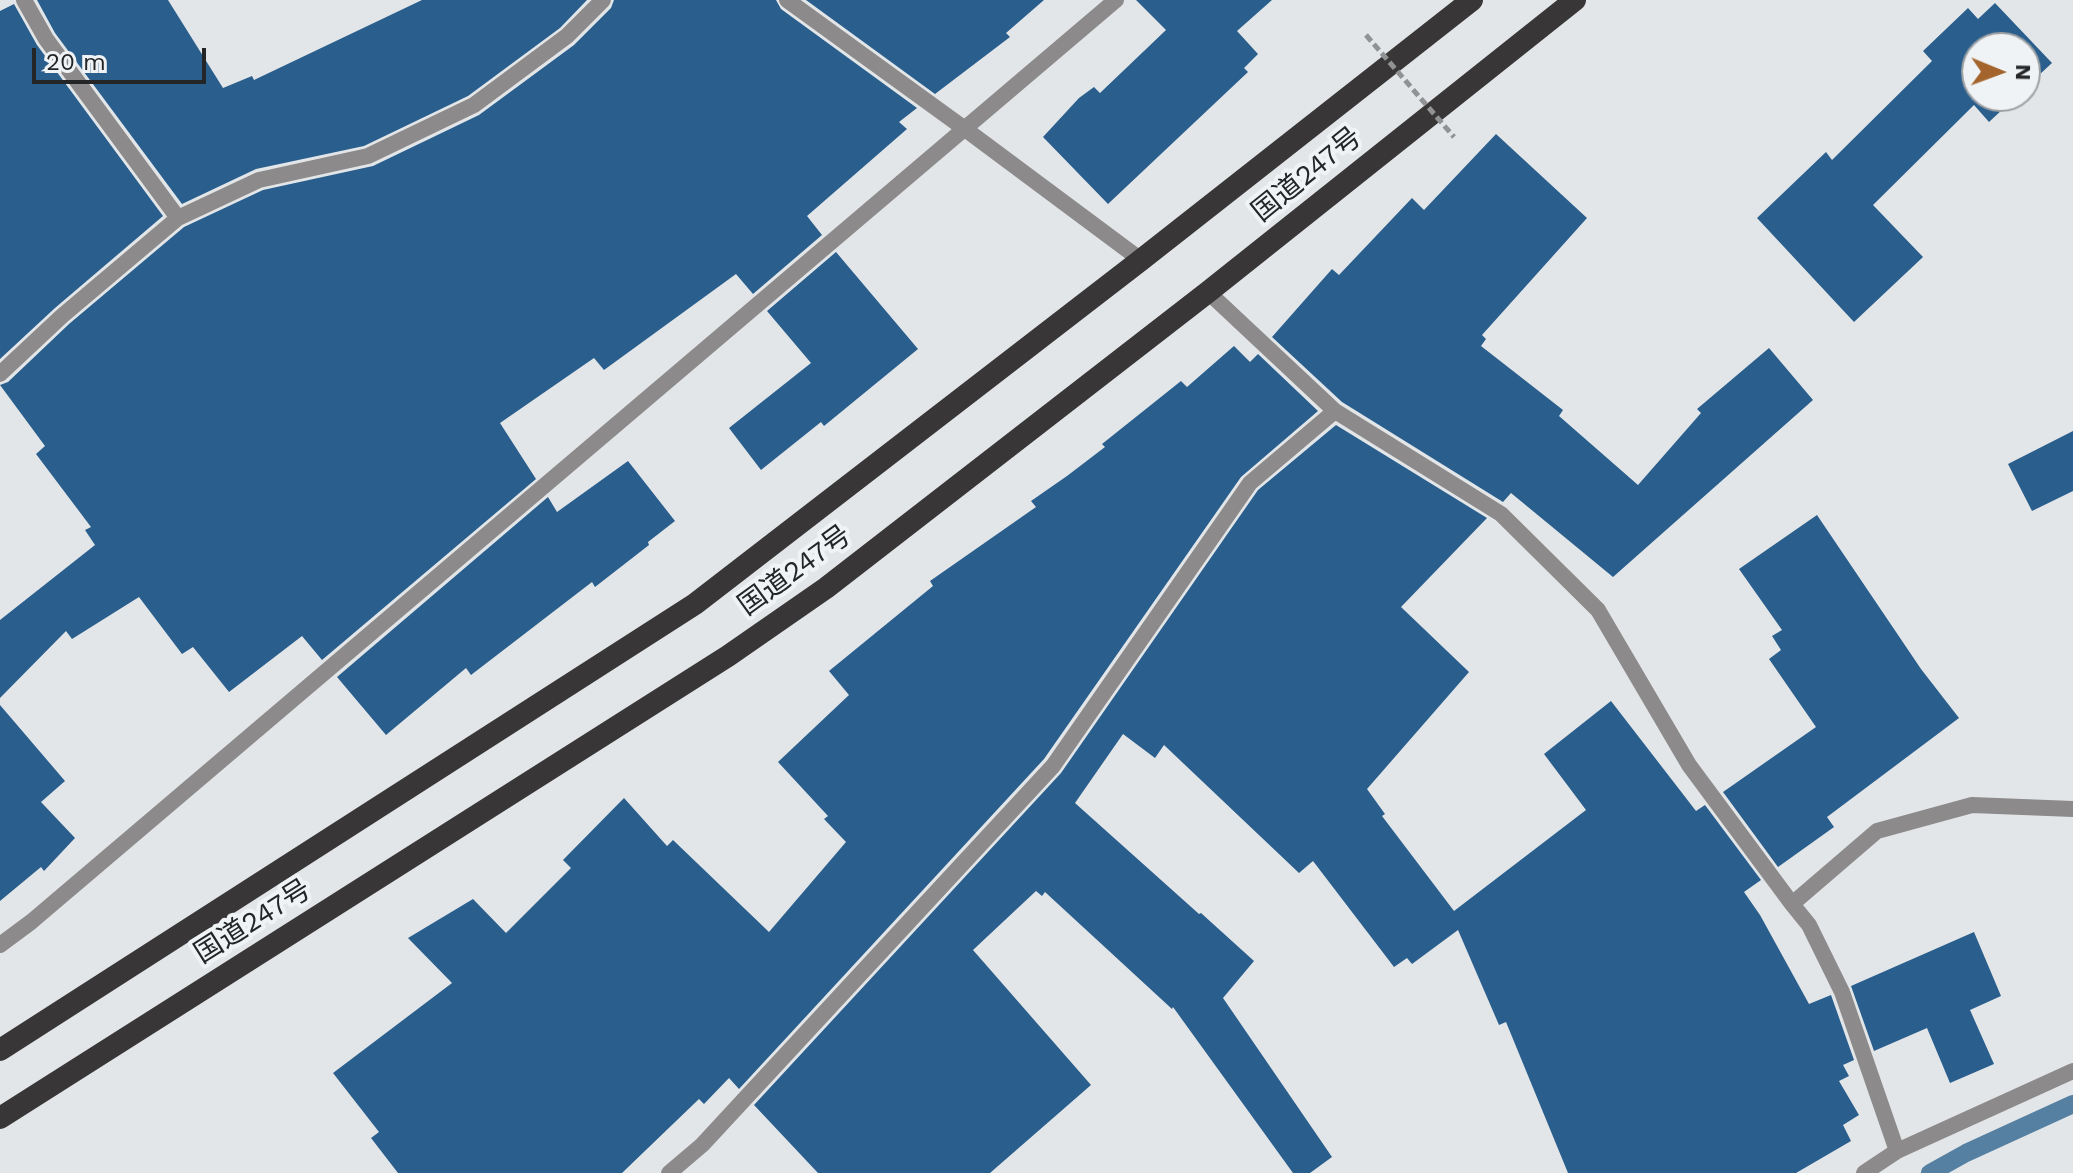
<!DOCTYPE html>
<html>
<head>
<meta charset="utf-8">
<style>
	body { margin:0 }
	#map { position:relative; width:2073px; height:1173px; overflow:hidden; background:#e3e6e8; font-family:"Work Sans",sans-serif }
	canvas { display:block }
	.north { position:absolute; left:1961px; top:32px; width:80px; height:80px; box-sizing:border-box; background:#f0f3f6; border:2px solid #9ea1a3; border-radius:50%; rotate:91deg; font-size:22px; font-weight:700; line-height:32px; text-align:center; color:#242526 }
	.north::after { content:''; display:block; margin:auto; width:28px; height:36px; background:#a4642d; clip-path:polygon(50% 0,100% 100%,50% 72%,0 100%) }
	.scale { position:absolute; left:32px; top:48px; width:174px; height:36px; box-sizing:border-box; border:4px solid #242526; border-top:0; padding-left:10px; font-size:24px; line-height:28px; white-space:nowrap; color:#242526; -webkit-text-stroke:6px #f0f3f6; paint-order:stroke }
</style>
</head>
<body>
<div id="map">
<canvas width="2073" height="1173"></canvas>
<div class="north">N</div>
<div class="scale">20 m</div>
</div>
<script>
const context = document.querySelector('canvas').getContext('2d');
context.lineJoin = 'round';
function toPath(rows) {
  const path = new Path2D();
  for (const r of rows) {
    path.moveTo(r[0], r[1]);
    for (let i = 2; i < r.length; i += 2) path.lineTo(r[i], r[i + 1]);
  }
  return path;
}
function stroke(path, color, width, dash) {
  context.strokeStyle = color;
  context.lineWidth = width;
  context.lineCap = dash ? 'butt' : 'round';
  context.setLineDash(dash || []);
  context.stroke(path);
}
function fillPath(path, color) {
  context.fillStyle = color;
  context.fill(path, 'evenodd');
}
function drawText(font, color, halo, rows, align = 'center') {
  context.font = font + ' "Work Sans","Noto Sans JP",sans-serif';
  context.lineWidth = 8;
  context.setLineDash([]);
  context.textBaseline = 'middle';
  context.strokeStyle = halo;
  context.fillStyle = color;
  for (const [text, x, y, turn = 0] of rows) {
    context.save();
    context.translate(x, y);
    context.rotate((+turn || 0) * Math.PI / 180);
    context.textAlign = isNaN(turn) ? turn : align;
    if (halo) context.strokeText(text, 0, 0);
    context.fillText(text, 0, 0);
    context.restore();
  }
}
stroke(toPath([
	[1930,1173,1966,1153,2073,1104]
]), '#5580a2', 18);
fillPath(toPath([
	[37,0,168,0,223,88,252,76,254,80,422,0,587,0,560,28,468,96,364,146,256,169,182,204,55,33],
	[614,0,776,0,781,9,917,108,899,122,907,129,807,216,822,235,753,294,736,274,604,370,594,358,500,423,536,479,322,660,302,636,229,692,193,647,182,654,139,597,72,639,66,631,0,698,0,620,95,545,85,530,91,527,36,454,45,446,0,385,8,382,69,324,184,227,263,190,373,166,479,115,574,45,611,8],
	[806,0,1044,0,1006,33,1010,37,935,94],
	[1136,0,1272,0,1237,31,1258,54,1244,68,1248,72,1108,204,1043,137,1079,98,1094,87,1100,93,1166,30],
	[1995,3,2052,63,2025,88,2025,48,1977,48,1977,96,2017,96,1989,122,1974,105,1873,205,1923,257,1854,322,1757,218,1826,152,1832,160,1932,61,1923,51,1968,8,1978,19],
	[14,4,37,45,163,216,55,308,0,359,0,11],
	[1496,134,1587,218,1482,335,1486,339,1481,346,1563,410,1559,416,1638,485,1701,413,1697,409,1769,348,1813,400,1613,577,1511,493,1503,502,1342,402,1272,337,1332,269,1339,275,1412,198,1424,210],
	[836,252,918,349,824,426,821,422,761,470,729,428,811,363,767,311],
	[1234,346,1250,362,1258,354,1318,411,1241,477,1044,759,739,1089,729,1078,704,1104,699,1099,622,1173,398,1173,371,1138,379,1132,333,1073,452,983,408,938,473,899,506,933,571,868,563,860,624,798,667,846,673,840,769,932,846,842,824,819,828,816,778,762,849,695,829,671,933,586,930,581,1036,507,1031,501,1067,476,1105,447,1102,444,1181,381,1187,387],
	[1336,425,1487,518,1401,607,1469,672,1367,789,1385,814,1382,816,1454,911,1586,810,1544,754,1611,701,1696,811,1705,805,1761,880,1744,892,1760,915,1809,1004,1831,995,1854,1060,1843,1065,1849,1076,1839,1081,1859,1115,1843,1125,1851,1141,1796,1173,1568,1173,1506,1022,1499,1025,1458,930,1412,964,1407,958,1394,967,1313,861,1299,873,1164,745,1155,758,1123,734,1075,803,1199,914,1201,913,1254,961,1223,998,1332,1157,1310,1173,1293,1173,1173,1007,1172,1009,1045,892,1042,896,1036,891,973,950,1091,1085,990,1173,818,1173,754,1105,1061,773,1258,490],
	[2073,431,2073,491,2032,511,2008,464],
	[628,461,675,521,648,542,649,545,595,587,592,582,471,675,466,668,386,735,337,677,548,497,557,512],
	[1817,515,1921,669,1959,718,1827,817,1834,827,1778,867,1723,792,1816,727,1769,659,1781,650,1772,636,1782,630,1739,569],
	[0,705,65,781,41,802,75,838,44,871,41,867,0,901],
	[1974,932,2001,996,1970,1010,1994,1064,1950,1083,1927,1028,1874,1051,1851,986]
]), '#295e8d');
stroke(toPath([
	[24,0,46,39,178,218],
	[787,0,965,129,1141,260],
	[1208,292,1335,411,1501,514,1598,610,1689,765,1792,904,1877,831,1972,805,2073,809],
	[0,374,62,316,178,218,259,180,368,156,474,105,567,36,603,0],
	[1792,904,1809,925,1842,992,1897,1151],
	[0,945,31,922,1116,0],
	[669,1173,702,1145,1053,766,1250,483,1335,411],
	[1864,1173,1897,1151,2073,1071]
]), '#8c8a8a', 16);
stroke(toPath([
	[0,1050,695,604,1141,260,1472,0],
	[0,1118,728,656,826,588,1208,292,1575,0]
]), '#383636', 22);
stroke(toPath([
	[1366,35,1454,137]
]), '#909294', 5, [8, 4]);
drawText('28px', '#242526', '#f0f3f6', [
	["国道247号",1307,175,-39],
	["国道247号",795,571,-36],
	["国道247号",253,922,-32]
]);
</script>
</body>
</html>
